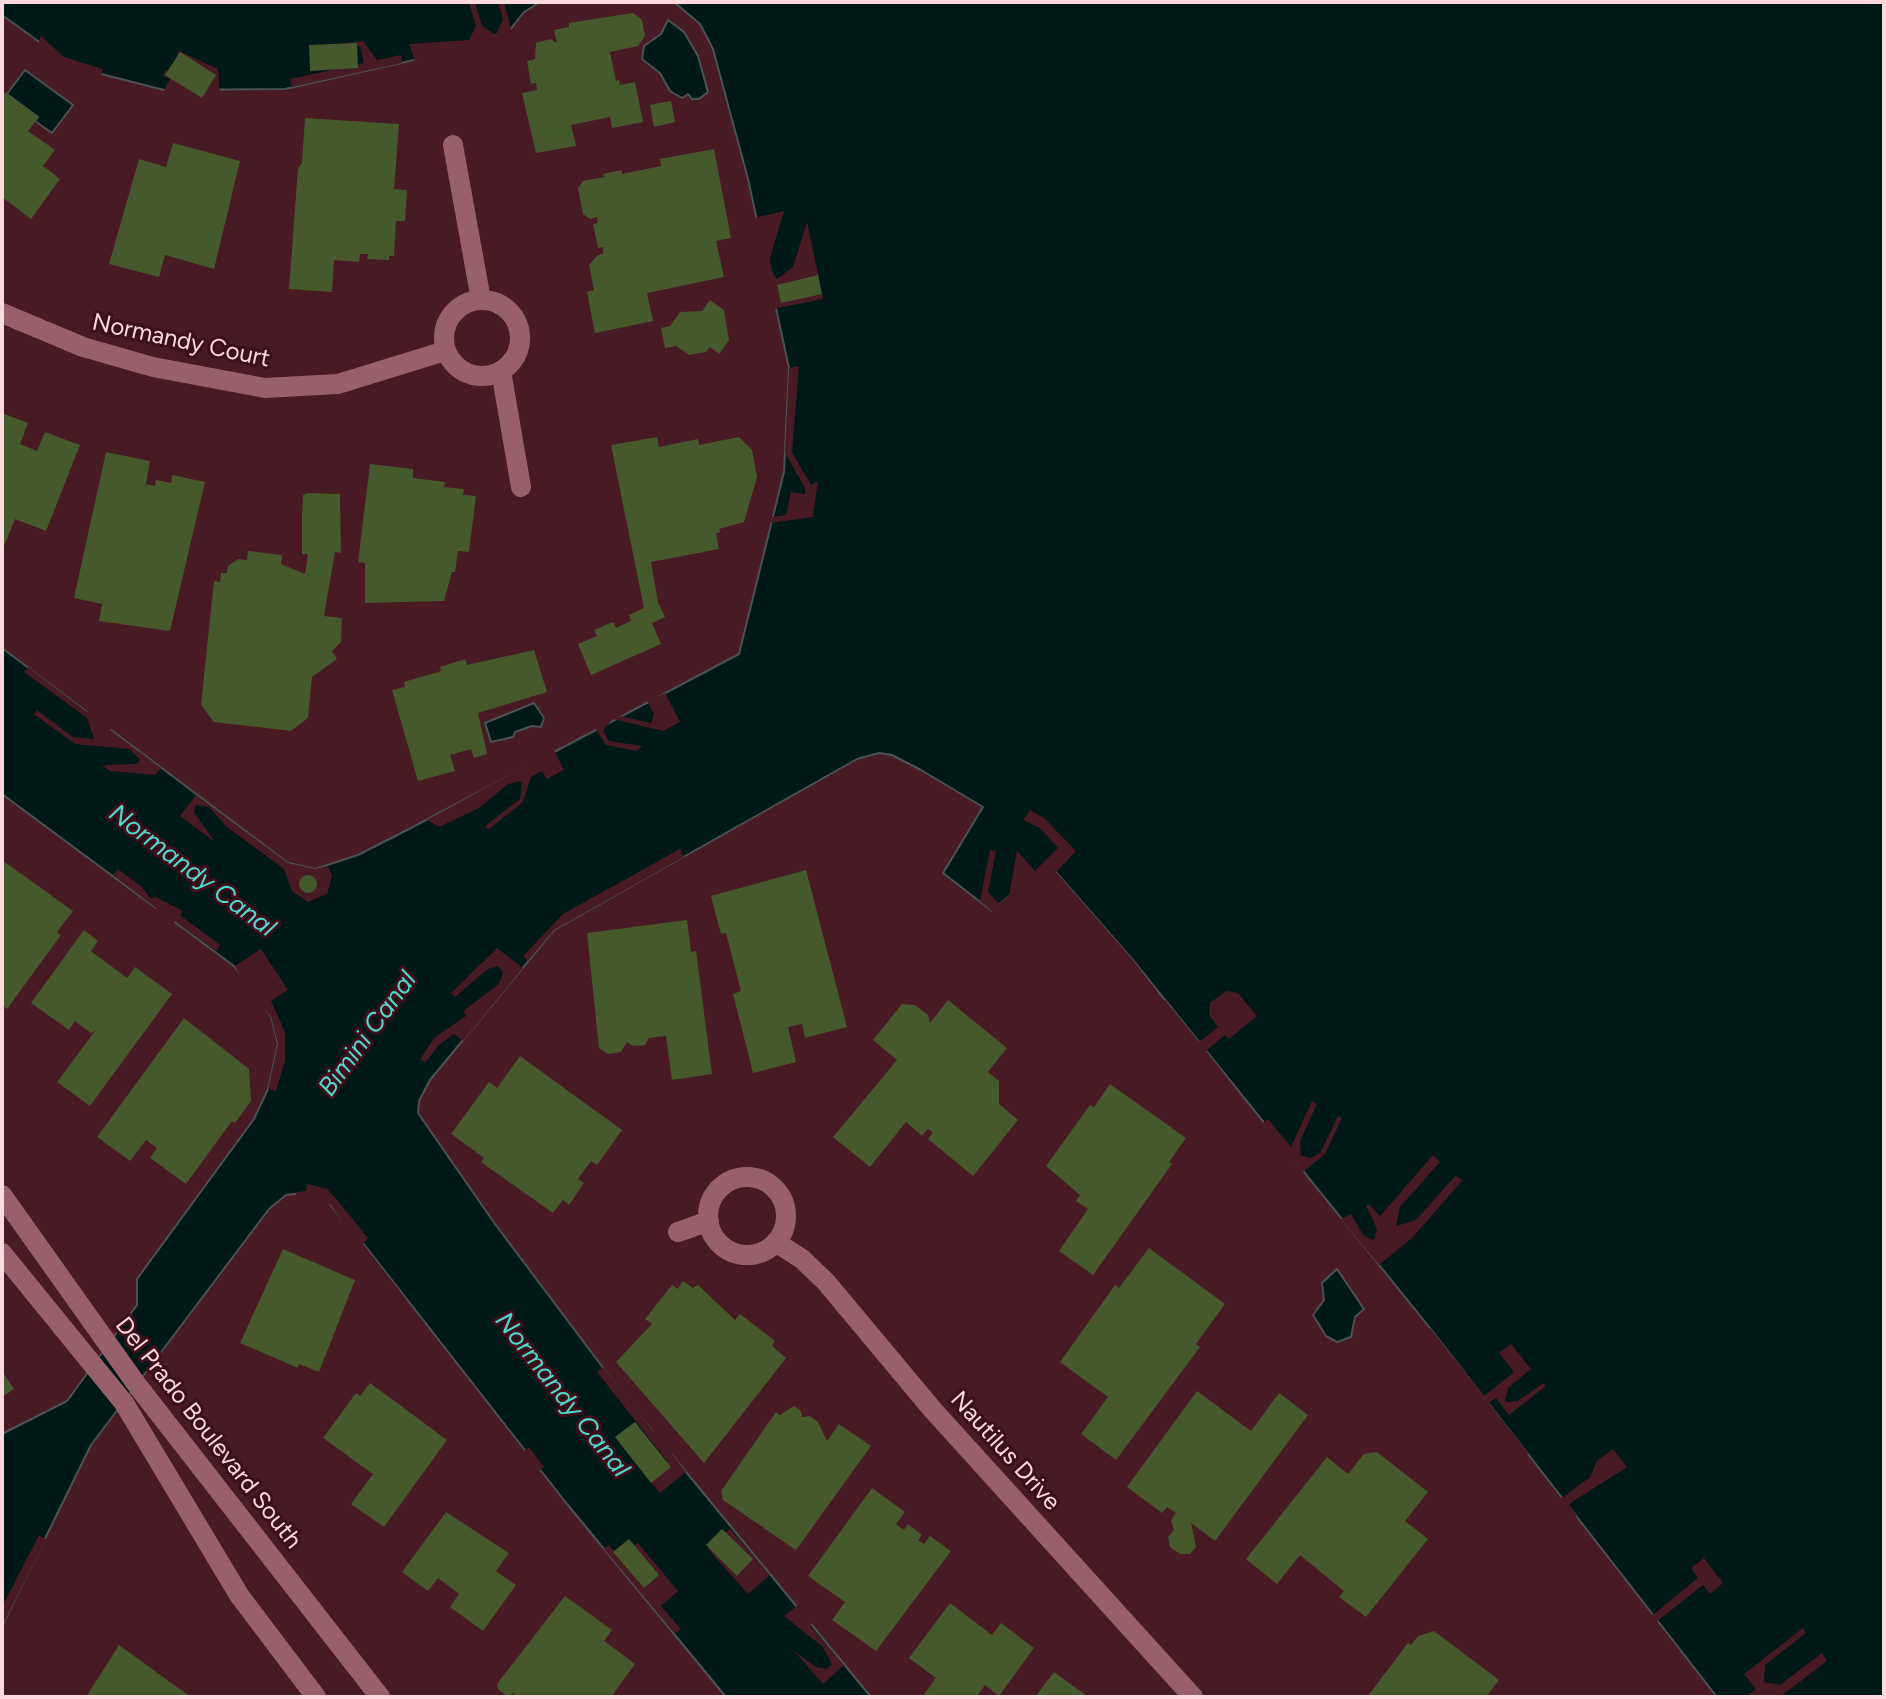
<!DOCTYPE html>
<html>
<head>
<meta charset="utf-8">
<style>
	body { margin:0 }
	#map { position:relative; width:1886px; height:1699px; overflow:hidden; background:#471a24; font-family:Figtree,sans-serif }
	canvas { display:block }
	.frame { position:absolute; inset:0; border:4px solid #fbdbe0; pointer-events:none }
</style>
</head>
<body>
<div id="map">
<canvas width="1886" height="1699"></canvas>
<div class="frame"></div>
</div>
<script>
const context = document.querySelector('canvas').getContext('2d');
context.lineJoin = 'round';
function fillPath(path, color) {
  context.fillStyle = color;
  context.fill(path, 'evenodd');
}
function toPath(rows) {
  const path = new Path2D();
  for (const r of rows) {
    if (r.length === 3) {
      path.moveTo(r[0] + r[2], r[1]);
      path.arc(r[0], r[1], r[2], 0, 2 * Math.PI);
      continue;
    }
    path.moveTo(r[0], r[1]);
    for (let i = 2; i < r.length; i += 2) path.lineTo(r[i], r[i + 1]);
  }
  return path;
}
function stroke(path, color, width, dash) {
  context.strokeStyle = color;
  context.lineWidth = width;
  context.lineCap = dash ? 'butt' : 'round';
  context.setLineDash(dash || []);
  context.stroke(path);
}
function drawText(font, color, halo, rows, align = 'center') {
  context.font = font + ' Figtree,sans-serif';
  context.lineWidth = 6;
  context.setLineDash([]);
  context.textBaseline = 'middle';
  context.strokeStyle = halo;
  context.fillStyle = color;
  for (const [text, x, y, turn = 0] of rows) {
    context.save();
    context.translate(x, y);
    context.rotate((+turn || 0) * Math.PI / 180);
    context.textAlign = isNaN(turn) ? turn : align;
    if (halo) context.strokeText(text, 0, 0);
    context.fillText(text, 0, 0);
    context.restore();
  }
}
const water = toPath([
	[2,2,540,2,524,12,509,31,414,60,285,89,164,90,74,67,2,15,2,2],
	[674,2,1884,2,1884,1697,1717,1697,1430,1328,1132,959,1047,862,992,911,943,873,983,807,921,770,892,755,879,753,857,759,554,930,430,1080,419,1101,418,1113,495,1224,631,1405,871,1697,726,1697,567,1504,363,1243,327,1201,310,1192,286,1195,269,1209,91,1445,2,1626,2,1434,67,1401,137,1305,137,1279,254,1119,268,1089,278,1044,271,1016,234,966,2,794,2,648,288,863,315,869,358,855,411,828,739,654,784,472,789,368,748,179,713,49,700,24,674,2],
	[668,20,684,32,698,56,708,92,699,99,692,99,688,94,682,98,670,91,660,73,642,59,644,46,661,34,668,20],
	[25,70,73,105,52,133,35,121,38,117,7,94,25,70],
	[534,703,544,718,541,727,532,726,515,732,513,737,491,742,485,723,534,703],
	[1337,1269,1364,1309,1355,1317,1351,1337,1337,1342,1326,1336,1313,1315,1324,1300,1322,1283,1337,1269]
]);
fillPath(water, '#001816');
stroke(water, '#4b5253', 2);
fillPath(toPath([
	[469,2,475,2,482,26,496,35,503,19,498,2,504,2,512,33,415,61,409,44,469,40,476,26],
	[41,36,64,57,103,69,100,78,72,70,38,45],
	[363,41,377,60,401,55,402,63,292,87,290,79,364,63,360,46,311,51,310,47],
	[179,51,218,69,220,94,168,94,164,90,170,79,163,75,166,70,188,84,199,67,177,54],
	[784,211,770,258,772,271,777,279,793,267,807,222,819,278,790,284,793,298,822,292,823,299,774,309,753,218],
	[799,366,792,452,811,485,818,481,813,517,771,523,772,517,786,515,791,492,805,494,805,488,785,453,789,368],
	[28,667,87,712,90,709,112,726,110,730,161,768,155,775,110,771,102,765,136,764,140,760,130,749,75,744,34,714,37,710,73,737,94,739,87,718,24,672],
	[665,693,680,722,663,731,613,719,603,730,609,741,642,746,637,751,606,745,595,728,620,716,651,723,654,714,647,701],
	[554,750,564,770,547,779,542,771,531,777,523,802,488,830,485,826,520,799,522,781,508,784,479,808,439,827,427,820],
	[196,795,288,863,315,869,328,866,332,876,327,894,308,902,292,891,284,869,227,827,209,807,196,805,194,812,215,842,180,816],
	[1030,810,1044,818,1076,851,1056,872,1132,959,1156,990,1153,992,1046,867,995,914,980,901,990,850,996,851,988,892,999,904,1009,895,1017,851,1035,871,1058,848,1040,828,1023,820],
	[680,849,684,857,554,930,528,961,523,956,563,914],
	[118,869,142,887,151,899,154,896,183,911,180,915,220,945,216,951,175,921,172,924,154,911,156,908,113,875],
	[497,948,523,968,463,1041,454,1034,439,1045,425,1063,420,1059,434,1038,466,1016,463,1011,499,984,503,973,498,966,488,969,455,997,451,993],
	[261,949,288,990,271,1001,285,1032,285,1061,276,1091,268,1089,278,1044,271,1016,246,989,235,966],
	[1226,991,1238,993,1257,1016,1229,1039,1225,1035,1206,1051,1239,1093,1237,1096,1161,1002,1165,1000,1199,1042,1218,1027,1209,1015,1210,1003],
	[1312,1101,1317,1104,1300,1141,1301,1155,1310,1158,1320,1153,1338,1116,1342,1118,1325,1154,1303,1172,1294,1161,1290,1163,1260,1125,1268,1119,1291,1147],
	[1433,1155,1440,1162,1400,1207,1396,1226,1416,1220,1456,1175,1462,1181,1412,1238,1379,1265,1341,1219,1351,1214,1364,1236,1374,1240,1377,1229,1366,1206,1369,1204,1380,1216],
	[307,1184,327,1189,338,1201,368,1238,363,1244,406,1299,403,1302,330,1204,326,1206,309,1196,296,1196,296,1192,306,1191],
	[1430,1328,1484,1396,1514,1372,1499,1353,1511,1344,1531,1369,1508,1388,1505,1402,1518,1401,1543,1383,1546,1386,1509,1415,1496,1398,1489,1403,1528,1453,1526,1457,1427,1330],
	[603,1367,653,1431,657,1429,675,1452,672,1454,686,1472,660,1493,619,1442,651,1476,668,1462,597,1372],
	[491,1409,524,1451,529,1447,544,1467,536,1473,488,1412],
	[1613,1449,1627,1467,1569,1504,1577,1517,1573,1519,1559,1500,1590,1477,1597,1461],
	[730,1529,770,1575,748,1594,708,1549],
	[39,1535,46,1539,2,1626,2,1607],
	[638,1543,678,1591,661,1606,681,1629,675,1634,604,1549,609,1545,640,1581,633,1547],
	[1704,1558,1723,1583,1710,1594,1703,1585,1655,1623,1650,1617,1698,1578,1691,1568],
	[798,1605,812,1623,810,1626,844,1665,823,1684,794,1651,816,1667,827,1669,832,1664,823,1647,784,1616],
	[1803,1628,1806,1633,1765,1665,1764,1682,1780,1685,1822,1653,1827,1661,1780,1697,1746,1697,1756,1689,1744,1674]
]), '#471a24');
fillPath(toPath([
	[633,13,642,20,645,36,638,46,610,52,616,81,619,80,620,85,635,82,643,122,612,128,610,117,571,125,576,146,536,153,522,93,537,90,536,83,531,84,527,61,535,59,536,43,550,39,557,43,554,30,569,27,569,23],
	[357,43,358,68,310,71,309,45],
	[180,52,216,75,202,98,165,75],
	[2,91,39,117,28,131,55,150,43,166,60,179,31,219,2,197],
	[671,101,675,122,654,127,650,105],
	[305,118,399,124,394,189,407,190,405,221,396,221,394,256,389,256,389,260,367,259,368,254,360,254,359,262,334,260,332,292,289,289,298,168,302,163],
	[173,143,240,161,214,269,165,255,159,277,109,264,139,159,166,167],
	[714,149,731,238,716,241,724,277,647,293,653,321,595,333,587,292,594,290,589,265,598,255,603,254,603,247,598,248,593,224,598,223,597,217,590,219,583,214,578,188,583,181,604,177,603,174,622,170,622,174,661,166,660,159],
	[818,275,822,294,781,303,777,285],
	[710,300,724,310,729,340,719,354,710,347,706,352,689,355,676,346,665,348,661,328,670,326,680,312,702,311],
	[2,413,28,423,20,444,37,451,45,432,80,445,46,531,15,519,4,546],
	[657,437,659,447,698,439,699,445,739,437,752,450,757,477,744,522,719,529,720,532,716,533,719,549,651,562,658,602,665,617,652,623,661,644,591,675,578,644,597,636,594,630,613,622,616,628,631,621,629,615,644,608,611,445],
	[106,452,150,461,146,484,155,486,156,480,171,483,172,475,205,482,170,631,99,621,102,604,74,598],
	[370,464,413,469,413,478,445,482,444,487,464,489,463,495,476,496,469,552,458,551,455,572,452,572,444,601,365,603,365,563,358,562],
	[308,493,340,494,341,553,335,552,324,616,342,618,341,642,332,651,337,659,312,677,308,718,291,731,214,722,201,705,214,581,220,582,221,573,227,573,228,566,238,559,247,560,248,551,282,555,281,564,305,574,308,554,302,554,302,514,303,495],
	[534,650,547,692,478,713,487,754,474,758,471,749,450,755,455,771,418,781,392,690,405,687,404,682,441,671,440,667,465,659,467,665],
	[2,860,73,911,57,932,61,935,7,1009,2,1005],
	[806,870,847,1027,805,1038,802,1024,788,1027,796,1062,753,1073,733,994,741,991,726,933,721,934,711,896],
	[308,884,9],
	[687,920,691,952,696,951,712,1074,672,1080,666,1036,649,1038,645,1045,633,1046,627,1042,621,1052,608,1054,599,1048,587,933],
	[84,930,98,941,91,951,127,978,135,967,172,994,90,1106,57,1082,95,1031,91,1033,75,1021,69,1030,31,1003],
	[948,1000,1007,1048,988,1072,999,1081,999,1104,1018,1120,973,1176,928,1139,933,1132,928,1129,922,1136,906,1122,870,1167,833,1137,897,1060,873,1040,902,1004,915,1005,928,1015,930,1023],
	[184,1018,249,1069,251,1101,235,1123,232,1121,186,1184,150,1158,157,1148,146,1140,130,1161,97,1137],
	[520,1056,622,1130,597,1165,591,1161,578,1179,584,1183,569,1205,563,1200,553,1213,481,1162,484,1158,451,1134,489,1082,497,1088],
	[1110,1084,1186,1138,1169,1162,1172,1164,1093,1275,1059,1251,1088,1209,1076,1201,1080,1195,1046,1166,1090,1105,1094,1107],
	[1149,1248,1225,1304,1196,1344,1200,1347,1116,1460,1081,1434,1108,1397,1060,1362,1115,1285,1119,1288],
	[283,1249,355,1280,319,1372,299,1364,298,1368,240,1343],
	[683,1281,693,1288,698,1285,735,1320,740,1314,775,1341,772,1346,786,1358,704,1463,616,1362,652,1324,645,1319,672,1285,678,1289],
	[2,1371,14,1389,2,1397],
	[370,1383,447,1440,384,1527,351,1504,373,1474,323,1438,356,1393,360,1396],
	[1197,1391,1251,1431,1279,1393,1308,1415,1215,1541,1191,1523,1196,1547,1190,1554,1180,1554,1170,1547,1168,1537,1174,1530,1171,1520,1176,1513,1167,1507,1162,1513,1127,1487],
	[794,1406,801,1411,802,1417,810,1416,818,1422,827,1441,839,1424,871,1446,796,1550,723,1500,721,1491,776,1412,780,1415],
	[635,1422,671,1467,651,1483,615,1437],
	[1377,1452,1428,1492,1405,1521,1428,1539,1366,1617,1339,1597,1344,1591,1300,1555,1277,1584,1246,1559,1327,1457,1348,1474,1364,1454],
	[872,1488,905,1512,896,1524,904,1530,908,1524,922,1535,918,1540,924,1544,930,1536,951,1551,876,1651,832,1620,845,1602,808,1576],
	[446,1512,509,1553,496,1571,516,1585,483,1631,450,1607,459,1594,438,1578,428,1591,402,1572],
	[722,1529,753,1559,737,1576,706,1545],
	[629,1539,659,1575,644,1588,613,1552],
	[565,1596,612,1630,604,1641,635,1664,611,1697,512,1697,515,1692,508,1697,498,1689,497,1684],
	[950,1603,992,1635,1001,1623,1034,1648,999,1696,985,1685,976,1697,922,1697,936,1678,909,1658],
	[1434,1631,1499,1680,1486,1697,1367,1697,1408,1643,1411,1645,1418,1636],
	[119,1645,170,1682,191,1697,86,1697],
	[1054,1672,1073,1686,1089,1697,1035,1697]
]), '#46592d');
stroke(toPath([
	[453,145,481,300],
	[482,338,38],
	[2,313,83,347,153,367,265,388,338,384,445,351],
	[501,371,521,487],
	[747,1216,39],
	[2,1195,137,1385,380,1697],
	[678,1232,709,1221],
	[777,1243,802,1259,826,1282,932,1409,1193,1697],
	[2,1253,124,1403,239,1595,316,1697]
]), '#98606a', 20);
drawText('24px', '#fbdbe0', '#3c0f1b', [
	["Normandy Court",181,341,12],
	["Del Prado Boulevard South",208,1433,52],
	["Nautilus Drive",1005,1451,48]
]);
drawText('italic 26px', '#51d7cd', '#3c0f1b', [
	["Normandy Canal",192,871,37],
	["Bimini Canal",368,1034,-54],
	["Normandy Canal",562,1395,52]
]);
</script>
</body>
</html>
